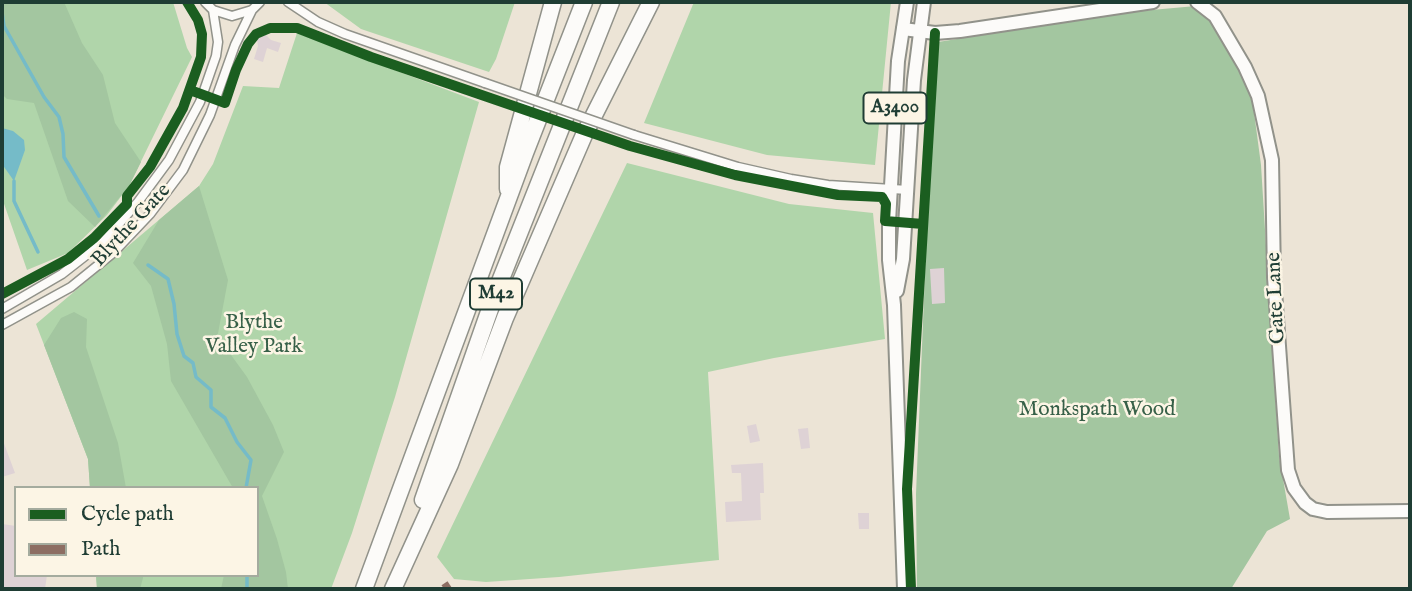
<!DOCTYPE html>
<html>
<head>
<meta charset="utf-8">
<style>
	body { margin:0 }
	#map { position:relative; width:1412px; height:591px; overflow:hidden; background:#ece4d6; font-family:"IM FELL English",serif }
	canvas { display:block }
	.frame { position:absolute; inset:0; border:4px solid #1f3d34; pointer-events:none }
	.legend { position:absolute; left:14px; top:486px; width:245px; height:91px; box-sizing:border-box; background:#fcf5e5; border:2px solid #a4ab9e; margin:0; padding:9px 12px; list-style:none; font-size:21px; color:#1f3d34 }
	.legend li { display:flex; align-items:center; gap:14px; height:35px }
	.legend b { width:35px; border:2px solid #a4ab9e }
</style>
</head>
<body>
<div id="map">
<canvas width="1412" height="591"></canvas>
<div class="frame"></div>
<ul class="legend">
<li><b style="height:9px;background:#1b5e20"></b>Cycle path</li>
<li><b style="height:9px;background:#8d6e63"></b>Path</li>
</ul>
</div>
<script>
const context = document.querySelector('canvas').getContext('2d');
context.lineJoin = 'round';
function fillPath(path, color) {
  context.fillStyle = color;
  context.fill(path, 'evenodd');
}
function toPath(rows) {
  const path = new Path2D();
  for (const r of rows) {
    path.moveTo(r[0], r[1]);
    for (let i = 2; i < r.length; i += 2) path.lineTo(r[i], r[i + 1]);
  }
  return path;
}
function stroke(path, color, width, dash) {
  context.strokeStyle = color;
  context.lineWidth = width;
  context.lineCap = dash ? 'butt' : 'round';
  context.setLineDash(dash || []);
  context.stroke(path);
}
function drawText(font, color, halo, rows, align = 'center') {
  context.font = font + ' "IM FELL English",serif';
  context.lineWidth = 5;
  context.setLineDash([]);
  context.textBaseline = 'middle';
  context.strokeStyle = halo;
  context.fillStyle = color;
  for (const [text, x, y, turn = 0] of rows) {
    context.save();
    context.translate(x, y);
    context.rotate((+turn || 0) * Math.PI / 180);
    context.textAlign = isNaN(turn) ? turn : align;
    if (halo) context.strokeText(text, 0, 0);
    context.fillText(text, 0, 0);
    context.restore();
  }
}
fillPath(toPath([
	[2,2,173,2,187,48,192,57,129,186,107,215,68,253,27,270,2,198],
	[324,2,515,2,496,59,489,72,361,29],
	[694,2,891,2,875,165,767,155,644,123],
	[297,33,479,102,395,397,352,533,331,589,97,589,96,575,257,575,257,488,90,488,88,459,36,324,199,186,213,164,243,86,279,88],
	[627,163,789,204,873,213,885,339,774,358,708,372,719,560,559,577,486,582,454,579,437,557]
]), '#b0d5aa');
fillPath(toPath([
	[2,2,64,2,82,43,103,75,115,123,141,162,129,186,95,227,68,201,34,103,7,99,2,94],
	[1196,6,1219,30,1252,97,1261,165,1279,456,1290,519,1267,531,1231,589,917,589,916,494,926,248,938,42,1129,12],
	[199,186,228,280,216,344,231,355,247,377,273,425,284,452,262,496,277,539,286,572,288,589,221,589,224,575,257,575,257,488,233,488,171,381,167,344,151,286,133,263,159,220],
	[74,312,87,319,86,347,118,443,126,488,90,488,88,459,44,345,61,318],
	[96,575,143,575,143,578,140,589,97,589]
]), '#a3c6a0');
fillPath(toPath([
	[2,128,13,131,24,140,25,150,14,181,2,164]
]), '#75bbc8');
stroke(toPath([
	[2,12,4,26,44,97,59,117,63,134,64,157,99,216],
	[14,181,14,201,38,252],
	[148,265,168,279,174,304,177,334,184,356,193,363,196,377,211,390,211,407,225,418,237,442,251,460,246,488],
	[247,589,247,575]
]), '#75bbc8', 3.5);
fillPath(toPath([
	[266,35,271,40,281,43,278,52,267,48,263,62,254,59,258,46,257,40,259,37],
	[944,268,945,303,932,304,930,269],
	[756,424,760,441,750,443,747,426],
	[808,428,810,448,801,449,798,429],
	[2,438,15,473,2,477],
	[763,463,764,493,760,493,761,520,726,522,725,502,742,501,741,473,732,473,731,465],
	[858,513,869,513,869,529,859,529],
	[2,524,16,526,16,575,47,575,45,589,2,589]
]), '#ded2d5');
const street = toPath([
	[205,2,213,10,232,16,252,10,260,2],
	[288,2,318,22,345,34,485,83],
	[634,135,738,167,791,179,828,185,908,190],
	[2,309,62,274,103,242,138,202,169,160,200,102,216,56,218,42,213,10],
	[2,325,71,287,113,253,150,214,183,170,210,115,235,45,252,10]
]);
const secondary = toPath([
	[1197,2,1215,16,1245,67,1258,96,1272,160,1274,277,1288,470,1294,488,1305,503,1313,509,1327,512,1410,511],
	[903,29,935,33,960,31,1153,2]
]);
const primary = toPath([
	[897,291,903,259,914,80,924,2],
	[904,589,894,305,889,260,889,222,898,61,907,2]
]);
const highway = toPath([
	[508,189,508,167,553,2],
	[423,500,497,289,611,2],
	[364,589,525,153,584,2],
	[393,589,450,464,505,318,584,135,651,2]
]);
stroke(street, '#91928a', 11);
stroke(secondary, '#91928a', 16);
stroke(primary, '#91928a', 16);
stroke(highway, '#91928a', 19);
stroke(street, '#fcfbf9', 8);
stroke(secondary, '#fcfbf9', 12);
stroke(primary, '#fcfbf9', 12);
stroke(highway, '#fcfbf9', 16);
const streetBridge = toPath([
	[485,83,634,135]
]);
stroke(streetBridge, '#91928a', 11, []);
stroke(streetBridge, '#fcfbf9', 8);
stroke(toPath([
	[444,589,450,585]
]), '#8d6e63', 9, [18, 9]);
stroke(toPath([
	[190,90,225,103,236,70,248,44,256,34,270,28,297,28,371,57,630,146,735,175,838,195,882,197,886,204,885,221,923,224],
	[2,294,68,259,94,238,127,204,127,196,150,167,183,108,201,57,202,34,198,20,187,2],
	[911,589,907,489,935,33]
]), '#1b5e20', 10);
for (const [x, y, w] of [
	[895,108,63],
	[496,294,52]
]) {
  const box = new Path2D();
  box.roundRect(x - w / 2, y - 15.5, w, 31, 5);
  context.fillStyle = '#fcf5e5';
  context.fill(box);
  stroke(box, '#1f3d34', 2);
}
drawText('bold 19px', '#1f3d34', null, [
	["A3400",895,108],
	["M42",496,294]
]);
drawText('21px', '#1f3d34', '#fcf5e5', [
	["Blythe Gate",132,226,-47],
	["Gate Lane",1277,298,-93]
]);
drawText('21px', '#376048', '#fcf5e5', [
	["Blythe",254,324],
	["Valley Park",254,348],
	["Monkspath Wood",1097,411]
]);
</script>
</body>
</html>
